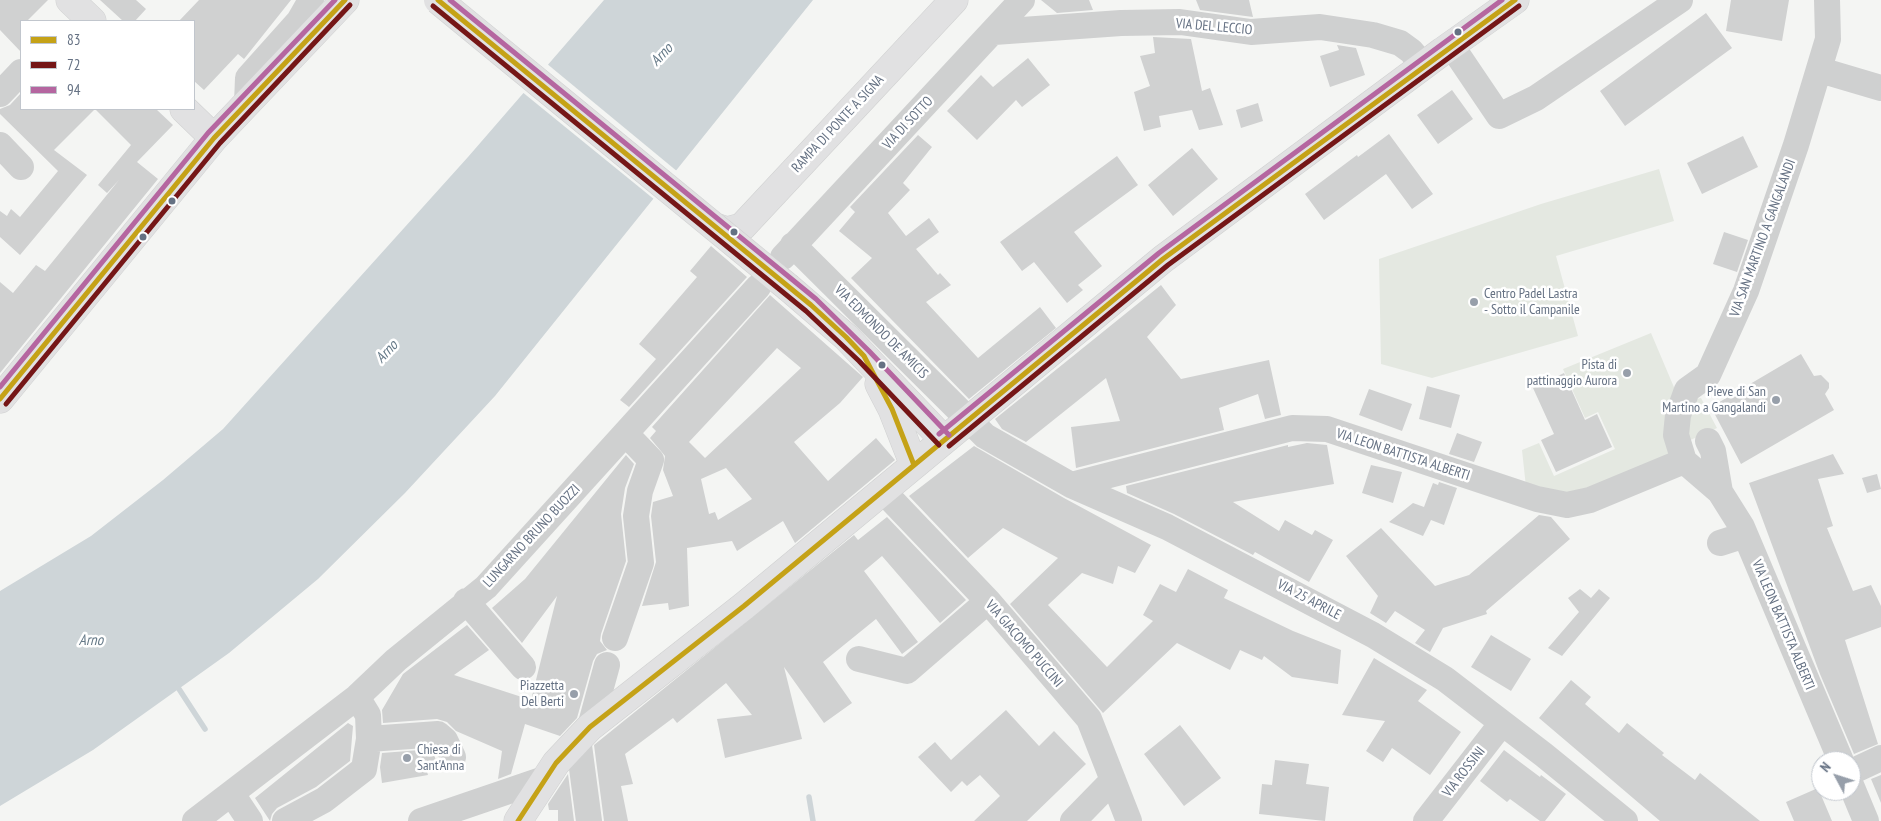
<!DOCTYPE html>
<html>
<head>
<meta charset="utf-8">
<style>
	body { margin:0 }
	#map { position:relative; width:1881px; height:821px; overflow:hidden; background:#f4f5f3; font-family:"PT Sans Narrow",sans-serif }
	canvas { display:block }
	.legend { position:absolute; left:20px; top:20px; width:175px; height:90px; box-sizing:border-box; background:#fff; border:1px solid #c1c6cd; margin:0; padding:6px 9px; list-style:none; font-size:15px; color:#657183 }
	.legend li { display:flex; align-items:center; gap:10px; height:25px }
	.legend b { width:25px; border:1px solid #c1c6cd }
	.north { position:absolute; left:1811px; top:751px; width:50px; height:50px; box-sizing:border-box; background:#fff; border:1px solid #c1c6cd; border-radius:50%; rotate:310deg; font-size:14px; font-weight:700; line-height:20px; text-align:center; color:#657183 }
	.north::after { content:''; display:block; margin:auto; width:18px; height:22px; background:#979faa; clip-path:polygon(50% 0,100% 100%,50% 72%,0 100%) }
</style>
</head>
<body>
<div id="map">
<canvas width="1881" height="821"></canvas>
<ul class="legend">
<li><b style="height:6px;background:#c5a217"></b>83</li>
<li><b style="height:6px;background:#751617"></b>72</li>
<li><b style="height:6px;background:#b566a0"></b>94</li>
</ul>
<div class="north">N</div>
</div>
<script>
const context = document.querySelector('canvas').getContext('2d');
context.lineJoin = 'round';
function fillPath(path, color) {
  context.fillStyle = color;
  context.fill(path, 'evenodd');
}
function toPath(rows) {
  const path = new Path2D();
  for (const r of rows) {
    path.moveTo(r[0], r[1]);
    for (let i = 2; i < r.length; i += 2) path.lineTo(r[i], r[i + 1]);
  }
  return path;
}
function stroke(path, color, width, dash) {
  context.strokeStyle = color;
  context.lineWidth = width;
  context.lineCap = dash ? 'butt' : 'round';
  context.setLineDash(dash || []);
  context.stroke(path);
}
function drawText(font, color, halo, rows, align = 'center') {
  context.font = font + ' "PT Sans Narrow",sans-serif';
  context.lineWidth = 5;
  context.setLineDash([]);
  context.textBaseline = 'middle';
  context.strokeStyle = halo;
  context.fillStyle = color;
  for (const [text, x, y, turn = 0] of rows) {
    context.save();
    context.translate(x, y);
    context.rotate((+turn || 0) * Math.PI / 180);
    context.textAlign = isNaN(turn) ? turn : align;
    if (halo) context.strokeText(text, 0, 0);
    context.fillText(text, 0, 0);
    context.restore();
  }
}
fillPath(toPath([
	[1659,169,1674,221,1556,256,1578,336,1432,378,1381,364,1379,259,1541,204],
	[1651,333,1676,392,1671,457,1581,495,1526,487,1522,450,1539,443,1554,476,1615,449,1598,412,1585,418,1563,369],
	[1701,398,1717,428,1686,442,1686,410,1696,399]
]), '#e4e8e1');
fillPath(toPath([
	[604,0,813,0,495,396,405,493,318,579,229,653,93,750,0,806,0,591,91,536,163,480,223,429,468,157]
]), '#ced5d8');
fillPath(toPath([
	[546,63,678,172,655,200,521,91]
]), '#f4f5f3');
stroke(toPath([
	[179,689,205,729],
	[809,797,813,821]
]), '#ced5d8', 5.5);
fillPath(toPath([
	[0,0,48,0,27,21,21,21,21,52,0,30],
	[100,0,136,0,146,9,135,21,123,21],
	[199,0,291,0,244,59,238,54,204,90,194,81,194,21,179,21],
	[1041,0,1089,0,1093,10,1057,13],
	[1196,0,1249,0,1253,17,1200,10],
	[1731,0,1789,0,1782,41,1726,31],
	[1706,13,1732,48,1625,126,1600,91],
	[1153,37,1191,39,1202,91,1210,88,1223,125,1199,130,1192,110,1159,116,1161,127,1144,131,1134,92,1150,86,1140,56,1155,53],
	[1337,45,1356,48,1365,75,1330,87,1320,56,1339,50],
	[1028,58,1050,85,1022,107,1016,100,977,140,947,111,981,75,993,87],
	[1452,90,1473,119,1438,144,1417,115],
	[21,93,21,109,156,109,173,125,137,162,158,179,0,373,0,282,13,293,36,265,45,271,119,180,107,193,98,185,131,145,95,109,54,150,87,175,20,255,0,237,0,211,7,216,11,209,20,217,58,171,0,114,0,109,10,105],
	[1258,103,1263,121,1241,128,1236,110],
	[1389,134,1433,194,1412,209,1386,174,1324,220,1305,194,1357,155,1358,157],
	[918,135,932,147,903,183,910,190,888,213,906,236,929,218,939,232,916,249,938,275,940,273,951,285,926,302,978,358,1040,307,1056,328,969,399,851,278,872,258,839,231,855,212,850,207],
	[1743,136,1758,167,1702,194,1687,163],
	[1192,148,1218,179,1173,216,1148,185],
	[1117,156,1138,185,1074,232,1102,266,1078,285,1083,290,1067,303,1034,262,1022,271,1000,242],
	[1724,232,1748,240,1737,272,1713,264],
	[711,246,747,277,629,407,620,400,656,359,639,344,697,277,690,271],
	[1161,285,1176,305,1147,337,1181,379,1269,360,1281,415,1265,419,1258,394,1219,408,1224,430,1076,468,1071,427,1120,421,1106,378,1026,442,1002,429,995,419],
	[770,295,863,377,840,403,794,442,828,481,876,438,895,460,795,543,783,521,737,551,732,541,687,548,689,606,669,610,668,603,642,606,656,562,651,516,653,502,673,496,663,470,665,456,650,438,656,431,652,427],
	[777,348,801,368,705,458,689,442],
	[726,468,752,499,718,520,715,512,709,514,701,479],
	[1801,354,1814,376,1821,375,1829,383,1829,388,1825,394,1834,410,1741,464,1711,407],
	[1564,373,1585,420,1597,414,1612,447,1556,472,1541,440,1554,434,1533,388],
	[1427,386,1460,395,1451,428,1419,419],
	[1369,389,1412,404,1402,431,1359,415],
	[1457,433,1482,442,1474,462,1449,454],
	[1307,443,1327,445,1334,484,1233,502,1279,531,1285,520,1312,535,1315,530,1333,540,1309,582,1255,552,1253,555,1174,514,1127,493,1126,486,1288,445,1288,447],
	[974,446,1064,498,1151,545,1135,573,1118,566,1113,584,1082,573,1048,605,1107,667,1153,621,1143,615,1160,584,1176,592,1188,569,1228,590,1224,598,1293,631,1341,650,1338,684,1292,677,1264,656,1262,660,1240,650,1230,670,1177,643,1103,713,1010,604,1058,558,1003,528,968,558,909,496],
	[1833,454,1844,474,1818,479,1833,526,1827,528,1853,591,1871,585,1881,606,1881,627,1845,640,1878,744,1854,754,1820,674,1749,483],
	[626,455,634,464,625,488,621,514,626,561,601,634,600,641,607,650,597,654,593,661,577,718,560,736,525,724,511,774,498,779,502,751,456,731,447,722,437,719,383,723,382,710,403,674,467,625,489,650,454,675,531,700,557,596,522,643,492,608,525,579],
	[1371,465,1402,472,1393,503,1362,493],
	[1877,474,1881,489,1867,493,1862,478],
	[1439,482,1457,488,1444,525,1431,520,1423,536,1389,522,1413,503,1424,507,1433,483,1438,485],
	[1539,515,1551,517,1570,539,1486,611,1487,614,1443,628,1430,652,1415,643,1425,630,1395,611,1386,623,1370,613,1378,596,1346,556,1381,528,1435,586,1469,575],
	[887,517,966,600,940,623,882,556,864,571,918,642,902,654,876,619,823,662,852,703,824,723,784,667,802,739,725,758,717,719,752,715,726,683,677,723,673,718,625,754,633,784,621,786,628,821,604,821,594,745,854,535,858,540],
	[1580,589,1591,598,1599,589,1610,598,1562,656,1548,648,1579,612,1568,598],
	[1491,635,1531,659,1511,691,1471,667],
	[1374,658,1427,690,1418,701,1461,732,1430,775,1392,748,1383,762,1366,751,1385,721,1342,715],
	[1571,680,1591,697,1585,704,1619,733,1627,723,1664,753,1662,755,1695,780,1700,773,1760,821,1660,821,1539,718],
	[1006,710,1039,746,1054,731,1086,764,1027,821,974,821,1000,796,980,775,967,786,962,781,951,792,918,757,935,742,951,760],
	[348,723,353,726,350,761,316,787,277,808,272,814,270,821,255,798],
	[1180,725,1221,778,1184,806,1144,754],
	[433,749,437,766,426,768,428,775,382,783,380,767,382,753],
	[1504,750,1540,777,1541,775,1566,794,1545,821,1540,821,1510,799,1507,802,1480,781],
	[1275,760,1309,764,1306,784,1329,787,1325,821,1259,814,1262,784,1272,785],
	[568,774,574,821,558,821,558,810,549,810,548,804],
	[1881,775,1881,803,1871,779],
	[1818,788,1832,821,1794,821,1786,802]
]), '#d0d1d1');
const major = toPath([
	[70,0,92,21],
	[184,109,214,138],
	[715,227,727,231,742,227,954,0],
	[789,288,846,337,944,440],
	[879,384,892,409,914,465],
	[0,399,214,138,345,0],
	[518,821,556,763,590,727,744,606,1163,259,1443,51,1515,0]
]);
stroke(major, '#d0d1d1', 29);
stroke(toPath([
	[994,32,1121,23,1180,22,1251,32,1320,27,1373,35,1400,43,1411,51,1423,65],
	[1451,45,1499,116,1536,98,1680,0],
	[1820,70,1881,88],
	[0,94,21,72],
	[247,103,248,78,299,21,311,0],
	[0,145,21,167],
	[793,245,985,436,1071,485,1167,527,1373,635,1445,679,1544,755,1625,821],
	[783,257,1022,0],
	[1708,441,1713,451,1720,492],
	[1684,461,1676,435,1678,415,1687,390,1708,375,1746,291,1796,145,1828,39,1827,0],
	[1684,461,1720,492,1742,527,1841,761],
	[1071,485,1292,428,1327,429,1537,499,1567,505,1590,500,1684,461],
	[882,490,988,601,1089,719,1129,821],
	[1720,543,1745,535],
	[466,601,523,667],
	[615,638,641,563,636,516,640,491,651,460,626,434],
	[859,659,907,671,988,601],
	[590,727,607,665],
	[578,738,589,821],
	[369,739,438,734,445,740,453,757],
	[1851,772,1881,758],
	[1851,785,1866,821],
	[232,794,250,821],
	[195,821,357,697,396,660,486,587,758,287],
	[285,821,324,800,364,769,369,739,368,715,357,697],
	[421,821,544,779],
	[1073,821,1113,780],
	[1426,821,1502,723]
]), '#cfd0d0', 26);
stroke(major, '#e1e1e2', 28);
const majorBridge = toPath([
	[438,0,789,288]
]);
stroke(majorBridge, '#d0d1d1', 29, []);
stroke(majorBridge, '#e1e1e2', 28);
stroke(toPath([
	[438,0,811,305,846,337,864,356,892,409,914,465],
	[0,399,214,138,345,0],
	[518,821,556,763,590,727,744,606,1163,259,1515,0]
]), '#c5a217', 5);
stroke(toPath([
	[433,6,806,311,859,361,939,445],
	[6,404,220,143,350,5],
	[949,446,1168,265,1519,6]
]), '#751617', 5);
stroke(toPath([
	[450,0,816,299,869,351,949,435],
	[0,387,208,133,335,0],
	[939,434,1159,253,1502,0]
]), '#b566a0', 5);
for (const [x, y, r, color] of [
	[1458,32,4.5,"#657183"],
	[172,201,4.5,"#657183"],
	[734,232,4.5,"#657183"],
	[143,237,4.5,"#657183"],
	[1474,302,5,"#979faa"],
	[882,365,4.5,"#657183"],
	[1627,373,5,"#979faa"],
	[1776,400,5,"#979faa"],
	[574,694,5,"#979faa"],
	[407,758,5,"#979faa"]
]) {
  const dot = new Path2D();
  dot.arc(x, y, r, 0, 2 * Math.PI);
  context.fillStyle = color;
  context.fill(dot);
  stroke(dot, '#fff', 2);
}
drawText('14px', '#657183', '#fff', [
	["VIA DEL LECCIO",1214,27,5],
	["VIA DI SOTTO",908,123,-47],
	["RAMPA DI PONTE A SIGNA",838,124,-47],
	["VIA SAN MARTINO A GANGALANDI",1763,238,-70],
	["VIA EDMONDO DE AMICIS",881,332,45],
	["VIA LEON BATTISTA ALBERTI",1403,455,18],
	["LUNGARNO BRUNO BUOZZI",532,536,-47],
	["VIA 25 APRILE",1309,600,28],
	["VIA LEON BATTISTA ALBERTI",1783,625,67],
	["VIA GIACOMO PUCCINI",1024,644,49],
	["VIA ROSSINI",1464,772,-52]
]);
drawText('14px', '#657183', '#fff', [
	["Centro Padel Lastra",1484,294,"left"],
	["- Sotto il Campanile",1484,310,"left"],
	["Pista di",1617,365],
	["pattinaggio Aurora",1617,381],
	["Pieve di San",1766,392],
	["Martino a Gangalandi",1766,408],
	["Piazzetta",564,686],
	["Del Berti",564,702],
	["Chiesa di",417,750,"left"],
	["Sant'Anna",417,766,"left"]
], 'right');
drawText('italic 15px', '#657987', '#fff', [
	["Arno",662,55,-47],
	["Arno",387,352,-47],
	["Arno",91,641]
]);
</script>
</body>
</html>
